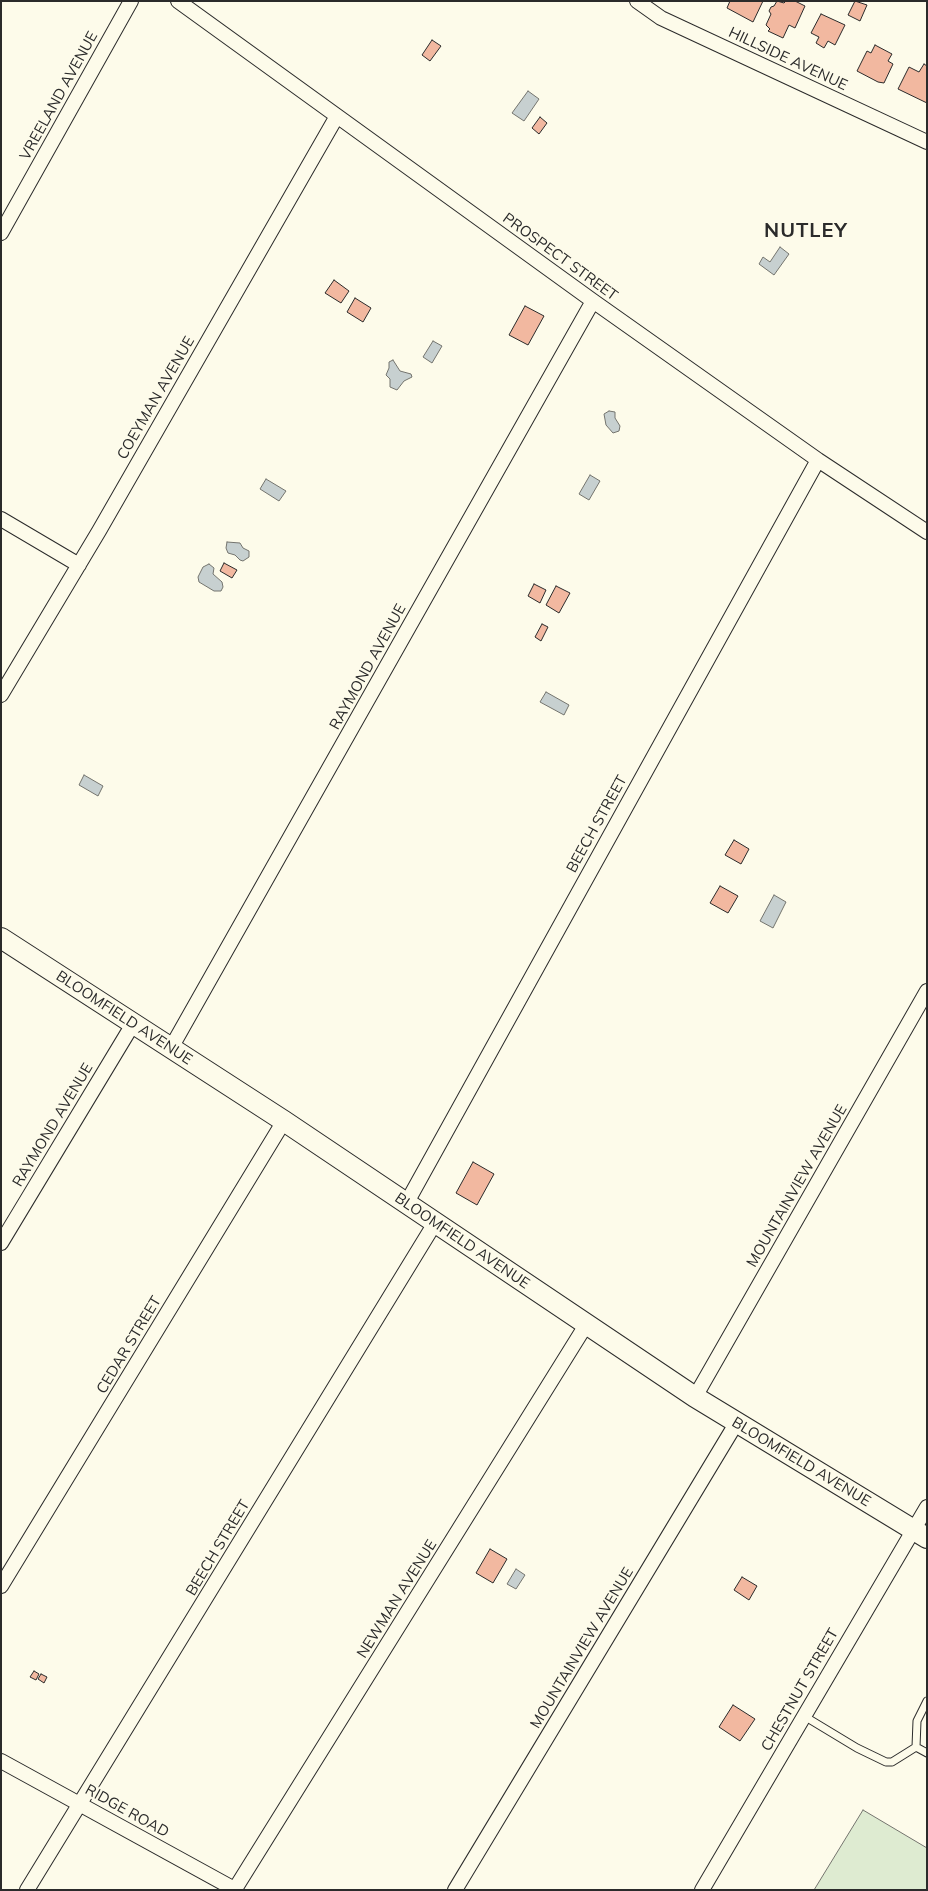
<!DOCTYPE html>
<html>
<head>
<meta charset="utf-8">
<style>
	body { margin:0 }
	#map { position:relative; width:928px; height:1891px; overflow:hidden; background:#fdfbea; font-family:Mulish,sans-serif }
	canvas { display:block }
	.frame { position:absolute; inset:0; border:2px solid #2b2b2b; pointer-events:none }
</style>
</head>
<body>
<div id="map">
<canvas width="928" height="1891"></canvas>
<div class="frame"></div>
</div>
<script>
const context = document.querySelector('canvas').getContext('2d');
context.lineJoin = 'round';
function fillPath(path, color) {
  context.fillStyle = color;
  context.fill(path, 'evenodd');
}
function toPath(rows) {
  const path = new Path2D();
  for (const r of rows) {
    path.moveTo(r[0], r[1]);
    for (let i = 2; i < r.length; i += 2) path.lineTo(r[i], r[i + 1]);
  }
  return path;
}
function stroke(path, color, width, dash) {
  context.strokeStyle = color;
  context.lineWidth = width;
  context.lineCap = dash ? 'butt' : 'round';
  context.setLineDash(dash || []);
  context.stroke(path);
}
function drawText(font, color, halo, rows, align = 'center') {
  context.font = font + ' Mulish,sans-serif';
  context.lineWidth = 4;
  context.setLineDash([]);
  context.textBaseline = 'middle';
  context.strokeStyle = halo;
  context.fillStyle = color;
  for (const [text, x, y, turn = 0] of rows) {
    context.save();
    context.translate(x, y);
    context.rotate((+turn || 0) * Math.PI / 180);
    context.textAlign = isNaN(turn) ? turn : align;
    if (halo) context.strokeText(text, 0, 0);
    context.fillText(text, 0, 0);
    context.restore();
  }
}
const green = toPath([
	[863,1810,927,1848,927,1890,814,1890,863,1810]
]);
fillPath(green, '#deebd1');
stroke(green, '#74746e', 1);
const water = toPath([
	[528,91,539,99,524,121,512,113,528,91],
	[780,247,789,254,774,275,759,264,763,257,770,262,780,247],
	[433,341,442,346,432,363,423,357,433,341],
	[393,360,400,371,411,374,412,377,404,381,397,390,390,387,390,379,386,375,389,368,389,362,393,360],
	[609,411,615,412,615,418,620,426,619,431,613,433,606,425,604,414,609,411],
	[590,475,600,481,589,500,579,494,590,475],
	[266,479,286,491,279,501,260,489,266,479],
	[227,542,240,543,243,548,249,551,249,557,243,561,240,560,235,555,228,553,226,548,227,542],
	[209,564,214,568,213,574,222,582,223,587,221,591,214,591,199,582,198,577,203,567,209,564],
	[546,692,569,705,564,715,540,702,546,692],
	[84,775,103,786,98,796,79,785,84,775],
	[774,895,786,902,773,928,760,921,774,895],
	[516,1569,525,1575,516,1589,507,1584,516,1569]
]);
fillPath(water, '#c7d0d0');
stroke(water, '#74746e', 1);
const building = toPath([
	[730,1,763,1,753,22,727,8,730,1],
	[777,1,784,3,786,1,795,1,805,6,795,28,789,25,783,38,768,31,770,29,766,25,771,14,769,11,771,7,774,6,777,1],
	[855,1,867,5,860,21,848,15,855,1],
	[821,14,845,25,835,45,828,41,824,48,816,43,819,37,811,33,821,14],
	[432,40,441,46,430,61,422,55,432,40],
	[875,45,892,54,888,61,893,64,884,83,878,82,857,71,867,51,871,53,875,45],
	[924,64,927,66,927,103,898,89,909,67,919,72,924,64],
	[540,117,547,123,539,134,532,128,540,117],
	[334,280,349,291,341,303,325,293,334,280],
	[355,298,371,308,363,322,347,312,355,298],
	[525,306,544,316,528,345,509,335,525,306],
	[224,563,237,570,232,578,220,571,224,563],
	[534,584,546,590,540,603,528,596,534,584],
	[556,586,570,593,559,613,546,605,556,586],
	[542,624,548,627,541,641,535,637,542,624],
	[734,840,749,849,741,864,725,855,734,840],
	[720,886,738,896,728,913,710,903,720,886],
	[473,1162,494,1174,477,1205,456,1193,473,1162],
	[490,1549,507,1559,493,1583,476,1573,490,1549],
	[742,1577,757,1586,749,1600,734,1590,742,1577],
	[34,1671,39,1674,36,1680,30,1677,34,1671],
	[41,1674,47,1677,44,1683,38,1679,41,1674],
	[733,1705,755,1719,740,1741,719,1727,733,1705]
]);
fillPath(building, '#f2b8a0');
stroke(building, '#2b2b2b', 1);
const lane = toPath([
	[804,1716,857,1748,886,1762,892,1762,916,1747,927,1753],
	[916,1747,917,1721,927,1701]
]);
const street = toPath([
	[178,1,593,301,818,460,927,532],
	[637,1,661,18,927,142],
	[1,233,131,1],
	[1,519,79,565],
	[1,695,99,531,337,116],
	[171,1048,593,301],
	[406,1204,818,460],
	[1,1243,133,1024],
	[695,1397,927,991],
	[1,1586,284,1121],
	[1,1761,236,1890],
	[235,1889,586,1325],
	[27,1890,435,1223],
	[455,1890,737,1422],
	[702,1890,927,1507]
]);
const secondary = toPath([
	[1,938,284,1121,695,1397,927,1538]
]);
stroke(lane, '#2b2b2b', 9);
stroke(street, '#2b2b2b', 16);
stroke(secondary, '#2b2b2b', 22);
stroke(lane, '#fdfbea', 7);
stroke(street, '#fdfbea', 14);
stroke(secondary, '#fdfbea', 20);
drawText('15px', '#2b2b2b', '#fdfbea', [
	["HILLSIDE AVENUE",788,59,25],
	["VREELAND AVENUE",59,96,-61],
	["PROSPECT STREET",560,257,36],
	["COEYMAN AVENUE",156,398,-60],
	["RAYMOND AVENUE",368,667,-61],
	["BEECH STREET",597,824,-61],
	["BLOOMFIELD AVENUE",124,1018,33],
	["RAYMOND AVENUE",53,1125,-59],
	["MOUNTAINVIEW AVENUE",797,1186,-60],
	["BLOOMFIELD AVENUE",462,1241,34],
	["CEDAR STREET",129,1345,-59],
	["BLOOMFIELD AVENUE",801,1462,31],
	["BEECH STREET",218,1548,-59],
	["NEWMAN AVENUE",397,1599,-58],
	["MOUNTAINVIEW AVENUE",582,1648,-59],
	["CHESTNUT STREET",800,1690,-60],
	["RIDGE ROAD",127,1811,29]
]);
context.letterSpacing = '1px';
drawText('bold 20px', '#2b2b2b', '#fdfbea', [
	["NUTLEY",806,231]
]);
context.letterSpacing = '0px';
</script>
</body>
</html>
